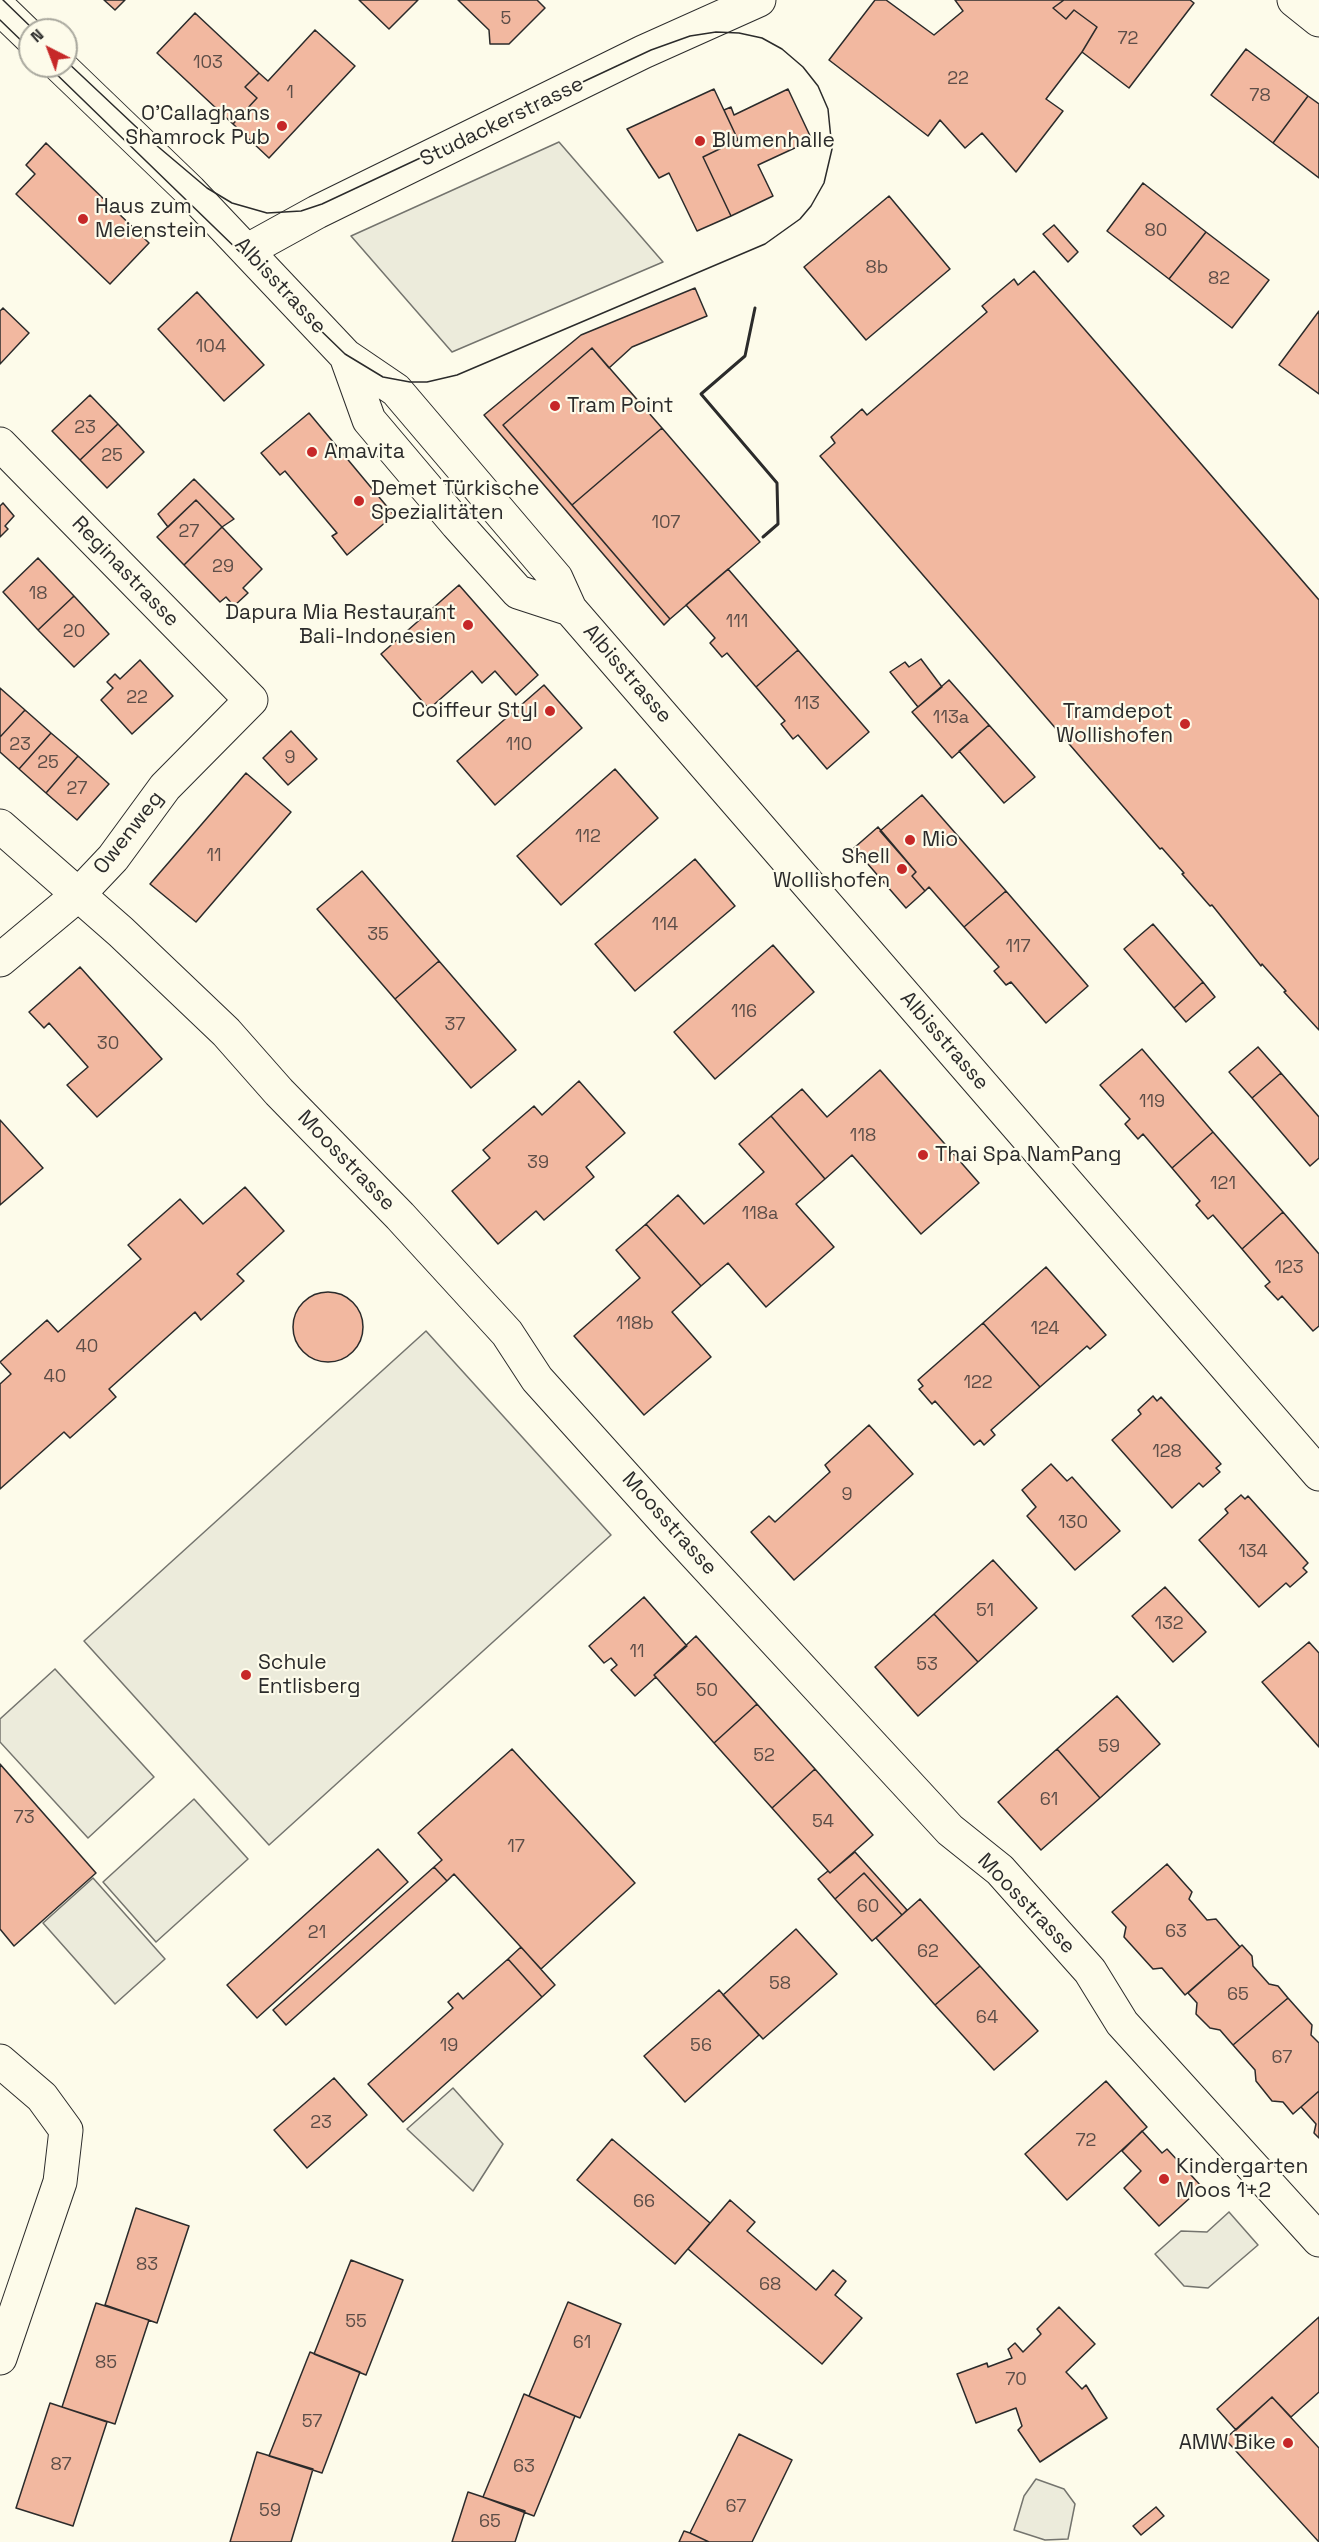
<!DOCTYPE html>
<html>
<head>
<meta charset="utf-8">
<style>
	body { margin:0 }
	#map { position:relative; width:1319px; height:2542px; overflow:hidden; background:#fdfbea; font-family:"Space Grotesk",sans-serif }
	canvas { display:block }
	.north { position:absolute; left:18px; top:18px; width:60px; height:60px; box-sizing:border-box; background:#fdfbea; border:2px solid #a9a89e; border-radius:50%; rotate:318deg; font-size:16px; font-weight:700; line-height:24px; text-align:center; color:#2b2b2b }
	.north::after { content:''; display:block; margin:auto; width:21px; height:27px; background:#c62828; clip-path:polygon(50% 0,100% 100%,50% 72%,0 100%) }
</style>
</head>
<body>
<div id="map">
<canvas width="1319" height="2542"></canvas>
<div class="north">N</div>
</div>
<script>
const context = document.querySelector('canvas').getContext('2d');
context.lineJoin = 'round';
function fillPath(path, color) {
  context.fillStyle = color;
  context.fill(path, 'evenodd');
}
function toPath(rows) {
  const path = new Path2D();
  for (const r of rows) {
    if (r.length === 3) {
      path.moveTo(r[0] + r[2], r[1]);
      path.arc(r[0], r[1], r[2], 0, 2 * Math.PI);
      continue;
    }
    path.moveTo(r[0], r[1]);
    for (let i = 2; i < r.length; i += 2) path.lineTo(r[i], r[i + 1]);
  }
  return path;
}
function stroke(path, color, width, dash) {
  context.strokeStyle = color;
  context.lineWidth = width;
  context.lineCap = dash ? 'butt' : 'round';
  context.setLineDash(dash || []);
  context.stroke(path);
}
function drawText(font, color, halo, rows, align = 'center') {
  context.font = font + ' "Space Grotesk",sans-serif';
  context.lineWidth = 4.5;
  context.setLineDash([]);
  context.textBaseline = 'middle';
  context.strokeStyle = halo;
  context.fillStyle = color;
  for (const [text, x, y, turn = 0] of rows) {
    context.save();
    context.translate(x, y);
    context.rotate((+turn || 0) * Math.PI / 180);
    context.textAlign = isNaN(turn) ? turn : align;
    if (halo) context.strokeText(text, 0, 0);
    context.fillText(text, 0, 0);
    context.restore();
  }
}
const green = toPath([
	[559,142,663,262,452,352,351,236,559,142],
	[426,1331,611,1535,269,1845,84,1641,426,1331],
	[55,1669,154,1777,88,1838,0,1742,0,1719,55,1669],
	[194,1799,248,1859,156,1942,103,1882,194,1799],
	[93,1878,165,1959,115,2004,43,1923,93,1878],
	[453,2088,503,2144,473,2191,407,2129,453,2088],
	[1229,2212,1258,2245,1208,2288,1184,2286,1155,2254,1181,2231,1207,2232,1229,2212],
	[1036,2479,1064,2489,1075,2504,1068,2539,1045,2540,1014,2530,1024,2496,1036,2479]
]);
fillPath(green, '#ecebdb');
stroke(green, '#74746e', 1.5);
const building = toPath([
	[104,0,125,0,115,10,104,0],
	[359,0,418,0,389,29,359,0],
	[458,0,537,0,545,8,509,44,490,44,489,30,458,0],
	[875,0,886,0,934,35,963,11,955,0,1064,0,1053,8,1066,19,1074,10,1097,27,1082,52,1046,99,1063,111,1016,172,982,133,965,148,940,120,928,136,829,60,875,0],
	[1064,0,1190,0,1194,3,1129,88,1082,52,1097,27,1074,10,1066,19,1053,8,1064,0],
	[195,13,259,73,245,87,257,98,233,124,157,53,195,13],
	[315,30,355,66,269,158,233,124,257,98,245,87,259,73,268,81,315,30],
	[1246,49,1308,96,1273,143,1211,95,1246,49],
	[714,89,738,140,703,157,731,216,697,231,669,173,659,178,627,129,714,89],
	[788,89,812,140,758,165,773,196,731,216,703,157,738,140,724,110,731,107,734,115,788,89],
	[1308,96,1319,104,1319,178,1273,143,1308,96],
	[46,143,149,243,110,284,16,194,35,174,26,165,46,143],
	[1143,183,1206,232,1169,279,1107,231,1143,183],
	[889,196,950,269,866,340,804,267,889,196],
	[1054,225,1078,252,1068,262,1043,234,1054,225],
	[1206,232,1269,280,1232,328,1169,279,1206,232],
	[1034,271,1319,600,1319,1030,1284,992,1286,991,1262,964,1261,966,1212,905,1210,906,1182,874,1184,873,1162,848,1160,849,820,456,835,443,831,437,862,409,867,415,987,312,982,306,1014,279,1018,285,1034,271],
	[695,288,707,316,632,347,609,368,592,348,503,425,670,619,664,625,484,415,581,335,695,288],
	[197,292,264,365,224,401,158,329,197,292],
	[3,308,29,333,0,364,0,311,3,308],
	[1319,311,1319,394,1279,365,1319,311],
	[592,348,662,428,572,505,503,425,592,348],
	[90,395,118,424,80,460,52,431,90,395],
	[309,413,394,515,347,555,332,536,337,533,285,471,280,475,261,453,309,413],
	[118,424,144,452,107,488,80,460,118,424],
	[662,428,760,542,670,619,572,505,662,428],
	[194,479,234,519,222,527,196,500,168,527,158,514,194,479],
	[196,500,222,527,184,565,157,537,196,500],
	[3,503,14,516,5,526,8,529,0,537,0,506,3,503],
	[222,527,262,569,243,588,248,593,234,606,226,597,220,602,184,565,222,527],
	[38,558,74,596,38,630,3,592,38,558],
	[728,569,798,650,756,687,727,653,722,657,710,643,715,638,686,605,728,569],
	[459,585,538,675,516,695,495,671,482,683,472,671,429,709,381,654,459,585],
	[74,596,109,634,74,667,38,630,74,596],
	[798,650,869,732,827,769,798,735,793,739,781,724,785,721,756,687,798,650],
	[921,659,942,687,918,707,890,672,905,662,909,667,921,659],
	[140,660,173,696,132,734,101,700,113,688,107,682,115,674,120,679,140,660],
	[949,680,989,725,952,758,912,712,949,680],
	[544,685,582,728,495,805,457,761,544,685],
	[0,688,25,710,0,737,0,688],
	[25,710,51,733,19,769,0,752,0,737,25,710],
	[989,725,1035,777,1004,803,959,751,989,725],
	[291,731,317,759,288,785,263,758,291,731],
	[51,733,78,756,46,793,19,769,51,733],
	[78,756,109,784,77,820,46,793,78,756],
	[615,769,658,818,561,905,517,856,615,769],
	[246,773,291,812,196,922,150,884,246,773],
	[922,795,1006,891,964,927,929,887,925,891,912,876,916,872,880,831,922,795],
	[878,827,916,872,912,876,925,891,906,908,854,848,878,827],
	[695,859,735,906,635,991,595,944,695,859],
	[362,871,439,961,395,999,317,909,362,871],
	[1006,891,1088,986,1046,1023,1011,982,1006,985,994,971,999,967,964,927,1006,891],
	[1153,924,1203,982,1174,1008,1124,949,1153,924],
	[773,945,814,992,715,1079,674,1032,773,945],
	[439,961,516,1050,471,1088,395,999,439,961],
	[80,967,162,1059,97,1117,67,1085,88,1067,49,1023,44,1028,29,1012,80,967],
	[1203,982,1215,997,1186,1022,1174,1008,1203,982],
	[1258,1047,1281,1073,1252,1098,1229,1072,1258,1047],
	[1142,1049,1213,1132,1172,1168,1143,1134,1138,1139,1125,1124,1130,1119,1100,1085,1142,1049],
	[880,1070,979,1183,921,1234,852,1155,825,1179,771,1116,802,1089,827,1117,880,1070],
	[1281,1073,1319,1117,1319,1158,1310,1166,1252,1098,1281,1073],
	[579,1081,625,1133,586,1167,594,1177,544,1220,536,1211,498,1244,452,1191,490,1158,483,1150,534,1106,542,1115,579,1081],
	[771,1116,825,1179,796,1204,834,1247,766,1307,728,1263,701,1286,646,1224,678,1195,704,1224,764,1172,739,1144,771,1116],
	[0,1120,43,1168,0,1205,0,1120],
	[1213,1132,1283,1212,1242,1249,1213,1215,1208,1219,1196,1205,1200,1201,1172,1168,1213,1132],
	[245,1187,284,1231,237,1274,244,1281,201,1320,195,1312,109,1389,116,1397,70,1438,64,1432,0,1489,0,1384,11,1374,0,1362,47,1320,58,1332,141,1259,128,1245,180,1199,203,1224,245,1187],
	[1283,1212,1319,1254,1319,1326,1313,1331,1282,1296,1278,1300,1265,1286,1270,1282,1242,1249,1283,1212],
	[646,1224,701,1286,672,1312,711,1357,644,1415,574,1336,640,1278,616,1250,646,1224],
	[1046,1267,1106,1335,1090,1349,1087,1346,1040,1387,983,1323,1046,1267],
	[328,1327,35],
	[983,1323,1040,1387,991,1430,995,1435,984,1445,980,1440,974,1445,935,1401,932,1404,919,1389,923,1386,918,1380,983,1323],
	[1153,1396,1157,1401,1161,1397,1221,1464,1216,1468,1220,1472,1203,1487,1199,1483,1172,1508,1112,1440,1141,1414,1138,1410,1153,1396],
	[869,1425,913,1474,794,1580,751,1532,769,1516,775,1522,830,1472,825,1465,869,1425],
	[1051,1464,1067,1481,1072,1477,1120,1531,1075,1570,1027,1516,1036,1507,1022,1490,1051,1464],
	[1241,1495,1245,1499,1248,1496,1308,1563,1303,1568,1307,1572,1290,1587,1286,1583,1259,1607,1199,1540,1228,1513,1225,1509,1241,1495],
	[993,1560,1037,1608,978,1662,934,1614,993,1560],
	[1165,1587,1206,1632,1173,1662,1132,1616,1165,1587],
	[644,1597,687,1646,654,1675,656,1677,635,1696,611,1670,617,1665,611,1658,604,1663,589,1646,644,1597],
	[934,1614,978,1662,918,1716,875,1667,934,1614],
	[696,1636,757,1704,714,1743,654,1675,696,1636],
	[1309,1642,1319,1653,1319,1747,1262,1682,1309,1642],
	[1117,1696,1160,1744,1100,1798,1057,1749,1117,1696],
	[757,1704,815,1769,772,1808,714,1743,757,1704],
	[512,1749,635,1883,541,1969,454,1874,447,1881,434,1867,442,1860,418,1833,512,1749],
	[1057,1749,1100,1798,1041,1850,998,1802,1057,1749],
	[0,1764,96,1873,14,1946,0,1929,0,1764],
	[815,1769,873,1835,830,1873,772,1808,815,1769],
	[378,1849,408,1882,257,2018,227,1985,378,1849],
	[855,1852,907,1910,902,1915,864,1873,835,1899,818,1879,828,1871,830,1873,855,1852],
	[1167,1864,1192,1892,1189,1899,1207,1920,1216,1919,1240,1947,1185,1995,1162,1968,1153,1969,1124,1937,1126,1927,1112,1912,1167,1864],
	[434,1867,447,1881,286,2025,273,2010,434,1867],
	[864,1873,902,1915,872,1941,835,1899,864,1873],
	[920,1899,980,1966,935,2005,876,1938,920,1899],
	[796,1929,837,1974,763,2039,723,1995,796,1929],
	[1242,1945,1252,1956,1253,1966,1269,1984,1278,1986,1288,1998,1233,2045,1220,2030,1210,2028,1196,2014,1197,2003,1188,1993,1242,1945],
	[521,1947,555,1985,542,1997,508,1959,521,1947],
	[508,1959,542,1997,403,2122,368,2084,453,2008,448,2002,458,1993,463,1999,508,1959],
	[980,1966,1038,2031,994,2070,935,2005,980,1966],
	[719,1990,759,2035,685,2102,644,2056,719,1990],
	[1288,1998,1312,2025,1311,2035,1319,2043,1319,2091,1293,2114,1283,2102,1272,2101,1256,2081,1255,2070,1233,2045,1288,1998],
	[334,2078,367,2115,307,2168,274,2130,334,2078],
	[1106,2081,1147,2127,1067,2200,1025,2154,1106,2081],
	[1319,2091,1319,2138,1314,2133,1316,2124,1301,2107,1319,2091],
	[1142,2131,1162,2153,1167,2149,1202,2187,1159,2226,1124,2188,1141,2171,1122,2151,1142,2131],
	[612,2139,710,2223,675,2264,577,2180,612,2139],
	[730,2200,755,2222,747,2231,816,2290,833,2270,846,2281,835,2295,862,2318,822,2364,688,2249,730,2200],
	[136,2208,189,2226,157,2323,105,2305,136,2208],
	[351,2260,403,2280,366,2375,314,2354,351,2260],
	[568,2302,621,2324,580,2418,529,2396,568,2302],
	[96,2303,149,2320,115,2424,62,2407,96,2303],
	[1059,2307,1095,2344,1066,2372,1082,2389,1086,2385,1107,2418,1040,2462,1018,2430,1022,2426,1016,2408,976,2423,957,2374,987,2363,988,2367,1012,2358,1008,2349,1015,2343,1023,2352,1041,2334,1037,2329,1059,2307],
	[1319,2317,1319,2392,1291,2417,1272,2397,1236,2430,1217,2409,1319,2317],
	[310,2352,360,2372,322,2473,269,2456,310,2352],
	[524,2394,575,2416,534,2516,483,2497,524,2394],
	[1272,2397,1319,2448,1319,2542,1225,2439,1272,2397],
	[50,2403,107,2422,73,2526,16,2508,50,2403],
	[739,2434,792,2460,752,2542,709,2542,690,2533,739,2434],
	[257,2452,313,2469,291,2542,230,2542,257,2452],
	[468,2492,525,2511,515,2542,452,2542,468,2492],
	[1156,2507,1164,2516,1141,2535,1133,2526,1156,2507],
	[684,2531,690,2533,709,2542,679,2542,684,2531]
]);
fillPath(building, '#f2b8a0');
stroke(building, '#2b2b2b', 1.5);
const minor = toPath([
	[1294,0,1319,20],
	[248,250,317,212,643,52,759,0],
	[0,444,251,700,165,787,113,858,78,895,0,960],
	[0,826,121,932,226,1032,279,1092,400,1216,507,1333,537,1379,673,1530,950,1830,1000,1870,1090,1971,1122,2023,1319,2240],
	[0,2061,42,2097,66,2130,60,2182,0,2358]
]);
const secondary = toPath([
	[0,8,30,37],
	[60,66,190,191,346,356,396,390,556,578,570,609,1319,1474],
	[346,356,369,420,457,524,518,592,570,609]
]);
stroke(minor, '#2b2b2b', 35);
stroke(secondary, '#2b2b2b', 35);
stroke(minor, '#fdfbea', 33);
stroke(secondary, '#fdfbea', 33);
stroke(toPath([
	[3,0,34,30],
	[0,20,30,49],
	[48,66,345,354,383,377,410,382,427,382,457,375,765,244,800,219,811,206,824,183,832,149,828,109,818,86,803,67,782,49,762,38,739,33,716,32,690,36,651,50,322,204,301,211,267,213,232,203,207,188,149,139,66,61]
]), '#2b2b2b', 1.5);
stroke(toPath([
	[755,308,745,356,701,394,777,483,778,524,763,537]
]), '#2b2b2b', 3);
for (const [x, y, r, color] of [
	[282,126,6,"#c62828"],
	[700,141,6,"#c62828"],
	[83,219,6,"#c62828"],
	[555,406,6,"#c62828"],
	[312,452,6,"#c62828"],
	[359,501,6,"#c62828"],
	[468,625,6,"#c62828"],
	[550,711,6,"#c62828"],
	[1185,724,6,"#c62828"],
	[910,840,6,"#c62828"],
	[902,869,6,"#c62828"],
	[923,1155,6,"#c62828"],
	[246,1675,6,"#c62828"],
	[1164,2179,6,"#c62828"],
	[1288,2443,6,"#c62828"]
]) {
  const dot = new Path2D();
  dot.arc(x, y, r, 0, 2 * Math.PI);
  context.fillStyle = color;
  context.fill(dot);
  stroke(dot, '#fdfbea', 2);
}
drawText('18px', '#5d4e48', null, [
	["5",506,19],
	["72",1128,39],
	["103",208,63],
	["22",958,79],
	["1",290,93],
	["78",1260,96],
	["80",1156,231],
	["8b",877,268],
	["82",1219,279],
	["104",211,347],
	["23",85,428],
	["25",112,456],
	["107",666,523],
	["27",189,532],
	["29",223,567],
	["18",38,594],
	["111",737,622],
	["20",74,632],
	["22",137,698],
	["113",807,704],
	["113a",951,718],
	["23",20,745],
	["110",519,745],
	["9",290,758],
	["25",48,763],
	["27",77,789],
	["112",588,837],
	["11",214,856],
	["114",665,925],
	["35",378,935],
	["117",1018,947],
	["116",744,1012],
	["37",455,1025],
	["30",108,1044],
	["119",1152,1102],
	["118",863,1136],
	["39",538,1163],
	["121",1223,1184],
	["118a",760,1214],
	["123",1289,1268],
	["118b",635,1324],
	["124",1045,1329],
	["40",87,1347],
	["40",55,1377],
	["122",978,1383],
	["128",1167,1452],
	["9",847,1495],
	["130",1073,1523],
	["134",1253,1552],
	["51",985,1611],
	["132",1169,1624],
	["11",637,1652],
	["53",927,1665],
	["50",707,1691],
	["59",1109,1747],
	["52",764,1756],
	["61",1049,1800],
	["73",24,1818],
	["54",823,1822],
	["17",516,1847],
	["60",868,1907],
	["63",1176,1932],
	["21",317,1933],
	["62",928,1952],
	["58",780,1984],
	["65",1238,1995],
	["64",987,2018],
	["19",449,2046],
	["56",701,2046],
	["67",1282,2058],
	["23",321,2123],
	["72",1086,2141],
	["66",644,2202],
	["83",147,2265],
	["68",770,2285],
	["55",356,2322],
	["61",582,2343],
	["85",106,2363],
	["70",1016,2380],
	["57",312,2422],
	["87",61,2465],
	["63",524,2467],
	["67",736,2507],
	["59",270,2511],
	["65",490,2522]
]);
drawText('21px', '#2b2b2b', '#fdfbea', [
	["O'Callaghans",270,114,"right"],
	["Shamrock Pub",270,138,"right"],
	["Blumenhalle",712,141],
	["Haus zum",95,207],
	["Meienstein",95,231],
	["Tram Point",567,406],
	["Amavita",324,452],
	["Demet Türkische",371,489],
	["Spezialitäten",371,513],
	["Dapura Mia Restaurant",456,613,"right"],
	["Bali-Indonesien",456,637,"right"],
	["Coiffeur Styl",538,711,"right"],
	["Tramdepot",1173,712,"right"],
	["Wollishofen",1173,736,"right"],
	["Mio",922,840],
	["Shell",890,857,"right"],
	["Wollishofen",890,881,"right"],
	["Thai Spa NamPang",935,1155],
	["Schule",258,1663],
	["Entlisberg",258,1687],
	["Kindergarten",1176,2167],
	["Moos 1+2",1176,2191],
	["AMW Bike",1276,2443,"right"]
], 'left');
drawText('21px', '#2b2b2b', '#fdfbea', [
	["Studackerstrasse",502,122,-26],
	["Albisstrasse",280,286,47],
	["Reginastrasse",125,572,46],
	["Albisstrasse",627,674,49],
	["Owenweg",129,833,-52],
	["Albisstrasse",944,1041,49],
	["Moosstrasse",346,1161,46],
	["Moosstrasse",669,1524,48],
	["Moosstrasse",1026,1904,46]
]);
</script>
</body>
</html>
